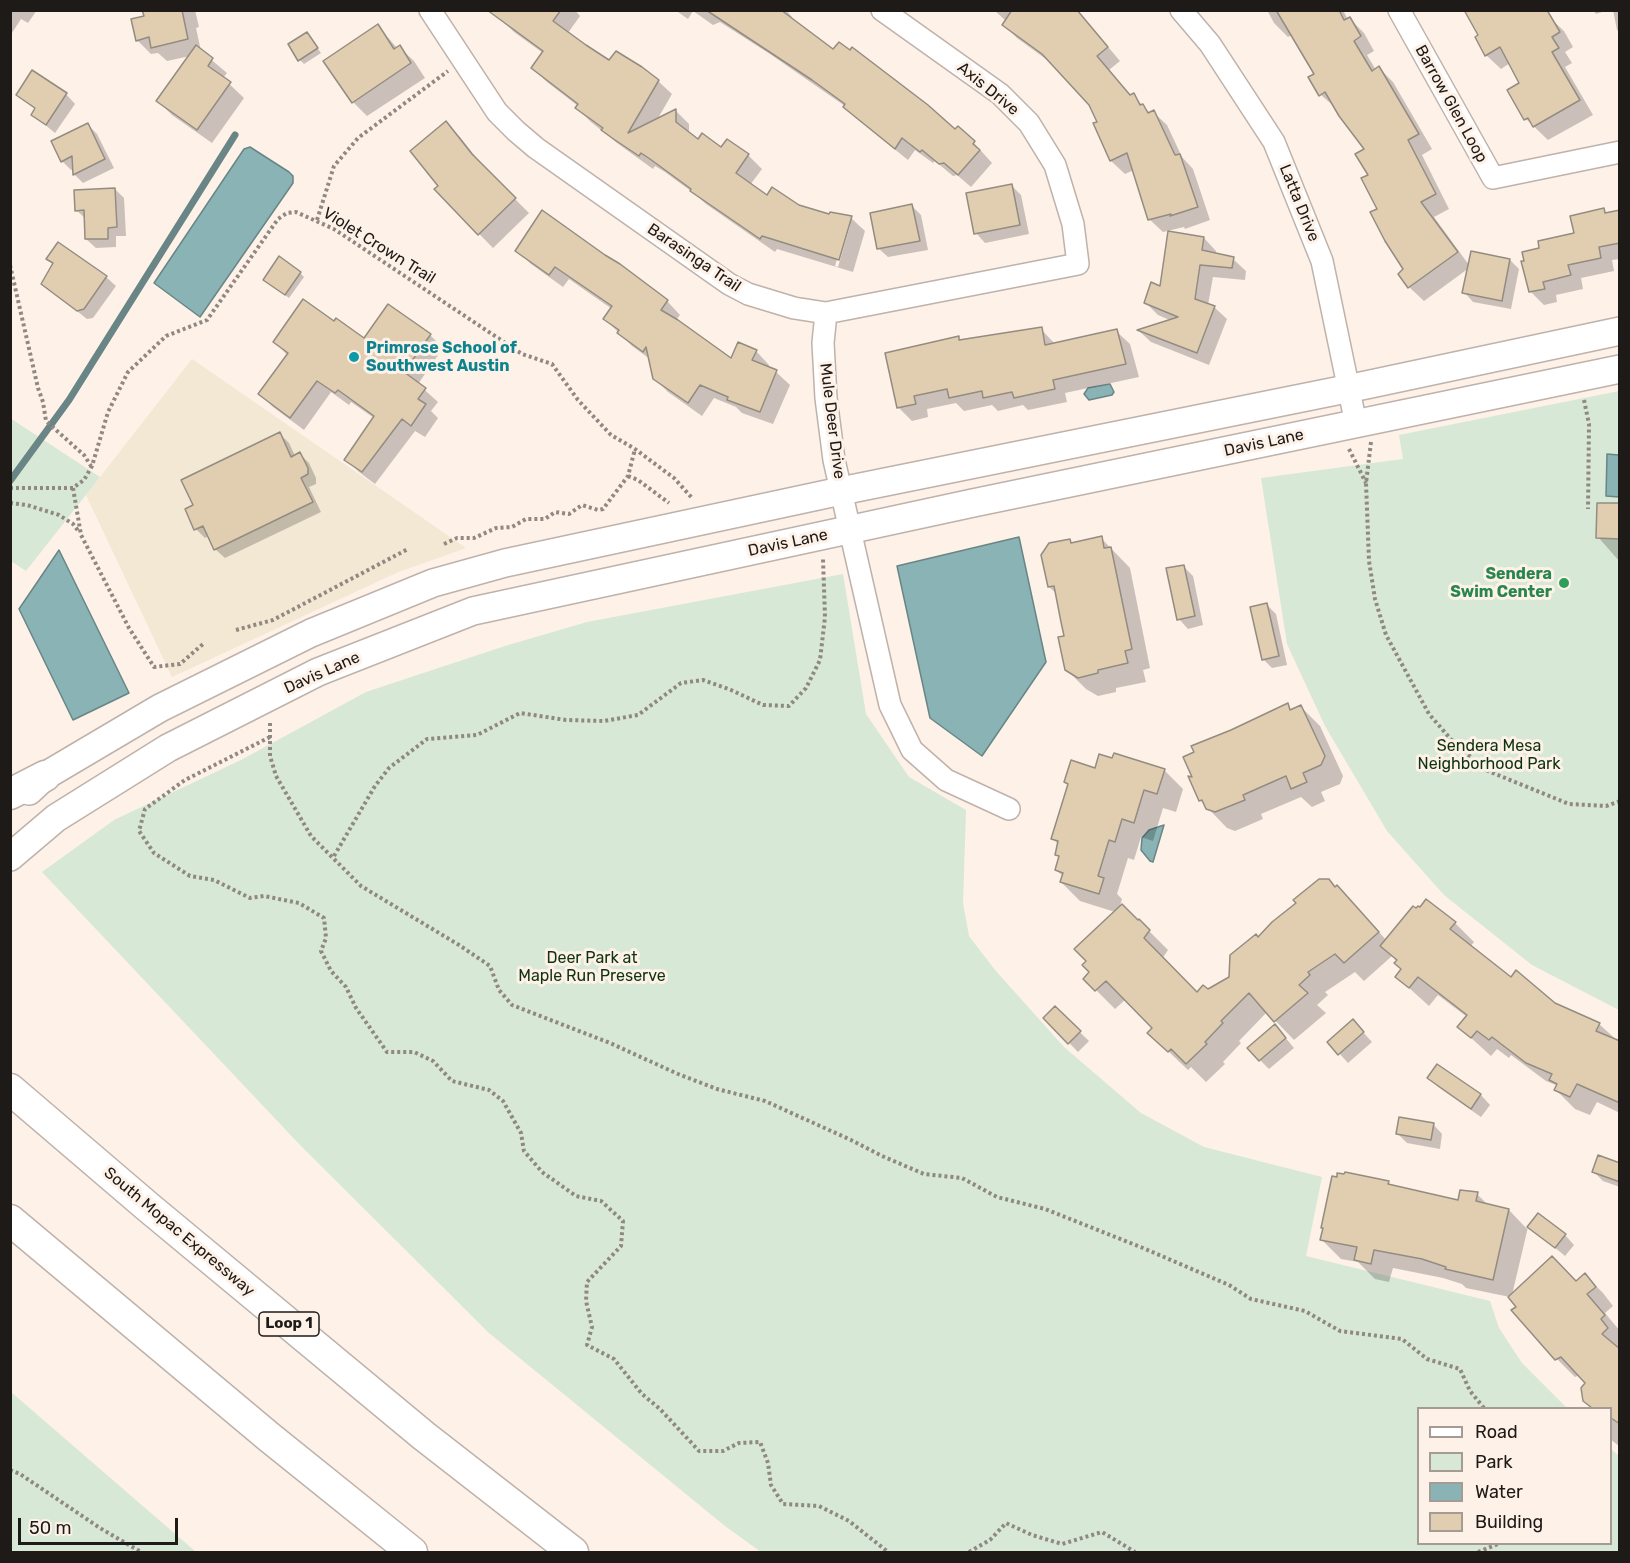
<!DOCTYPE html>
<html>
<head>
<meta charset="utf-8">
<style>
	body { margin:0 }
	#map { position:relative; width:1630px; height:1563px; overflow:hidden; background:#fdf1e8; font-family:Rubik,sans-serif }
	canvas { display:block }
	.frame { position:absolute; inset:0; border:12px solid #1e1a17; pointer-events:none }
	.legend { position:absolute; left:1417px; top:1407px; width:195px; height:138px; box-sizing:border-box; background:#fdf1e8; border:2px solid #a49b94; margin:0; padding:8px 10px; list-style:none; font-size:18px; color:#1e1a17 }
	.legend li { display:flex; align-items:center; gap:12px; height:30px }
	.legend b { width:30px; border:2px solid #a49b94 }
	.scale { position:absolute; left:18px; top:1518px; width:160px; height:27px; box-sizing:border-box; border:3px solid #1e1a17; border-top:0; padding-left:8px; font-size:18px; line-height:21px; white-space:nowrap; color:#1e1a17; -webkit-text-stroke:4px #fdf1e8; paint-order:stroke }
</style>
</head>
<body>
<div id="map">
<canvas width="1630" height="1563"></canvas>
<div class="frame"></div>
<ul class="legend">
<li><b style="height:8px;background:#fff"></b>Road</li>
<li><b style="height:16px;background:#d7e8d6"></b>Park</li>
<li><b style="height:16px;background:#89b3b4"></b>Water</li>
<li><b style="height:16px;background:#e1ceb1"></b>Building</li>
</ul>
<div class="scale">50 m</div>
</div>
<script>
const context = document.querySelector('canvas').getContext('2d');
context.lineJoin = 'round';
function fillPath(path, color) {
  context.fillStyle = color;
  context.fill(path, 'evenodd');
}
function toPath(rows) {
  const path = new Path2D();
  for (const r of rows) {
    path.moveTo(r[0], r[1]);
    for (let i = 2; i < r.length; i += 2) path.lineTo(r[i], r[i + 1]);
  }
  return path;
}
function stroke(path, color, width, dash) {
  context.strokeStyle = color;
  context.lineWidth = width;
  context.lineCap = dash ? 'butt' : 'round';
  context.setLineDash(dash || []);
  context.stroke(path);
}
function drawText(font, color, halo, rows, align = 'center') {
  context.font = font + ' Rubik,sans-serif';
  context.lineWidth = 6;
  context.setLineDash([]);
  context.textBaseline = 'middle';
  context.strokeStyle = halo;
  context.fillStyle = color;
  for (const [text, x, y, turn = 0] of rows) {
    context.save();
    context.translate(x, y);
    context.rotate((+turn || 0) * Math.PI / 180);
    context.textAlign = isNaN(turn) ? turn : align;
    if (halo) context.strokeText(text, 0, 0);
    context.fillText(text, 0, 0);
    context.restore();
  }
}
fillPath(toPath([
	[192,359,466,548,396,573,172,677,86,495]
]), '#f3e8d3');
fillPath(toPath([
	[1619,391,1619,1010,1532,965,1444,895,1387,831,1325,726,1287,644,1261,478,1403,459,1399,435],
	[10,418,100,477,26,571,11,561],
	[843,574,866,714,909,777,966,810,963,903,969,936,995,970,1064,1047,1141,1113,1204,1147,1322,1177,1306,1256,1490,1301,1499,1328,1522,1363,1567,1408,1418,1408,1418,1544,1610,1544,1611,1449,1619,1456,1619,1552,761,1552,725,1526,489,1333,301,1146,42,872,114,820,241,760,366,692,505,646,587,622],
	[10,1392,11,1392,196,1552,11,1552]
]), '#d7e8d6');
const water = toPath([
	[250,147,289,172,293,176,293,183,200,317,154,283,244,149,250,147],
	[1110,384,1114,392,1112,395,1089,400,1084,394,1088,388,1110,384],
	[1607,454,1619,455,1619,497,1606,496,1607,454],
	[1019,537,1046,662,982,756,930,718,897,566,1019,537],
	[59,550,129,693,73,720,19,609,59,550],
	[1164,825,1153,862,1150,861,1141,850,1142,838,1149,830,1164,825]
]);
fillPath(water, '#89b3b4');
stroke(water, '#698585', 1.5);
fillPath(toPath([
	[10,10,37,10,28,23,21,19,10,36],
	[144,10,195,10,199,27,196,28,201,51,227,73,223,78,244,98,212,143,172,115,158,101,190,56,167,61,158,53,151,54,137,40,145,18],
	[506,10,575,10,580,16,568,33,610,62,658,81,672,94,657,120,676,111,689,124,689,134,699,141,748,155,762,169,750,185,767,197,830,216,851,218,865,231,853,272,777,249,775,252,706,204,695,194,665,172,655,166,653,169,617,143,591,122,577,108,578,106,547,82,533,68,543,53,514,32,501,19],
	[847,226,850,226,838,267,835,266],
	[675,10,786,10,792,17,791,20,834,51,974,143,992,163,971,187,957,175,953,176,935,161,933,163,915,150,908,160,857,119,845,106,770,54,720,22,713,25,693,11,688,19],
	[994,10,1073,10,1093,29,1120,61,1109,70,1131,96,1133,95,1150,113,1153,112,1167,125,1182,157,1193,169,1210,220,1185,229,1184,227,1163,232,1149,219,1134,170,1125,174,1111,161,1095,124,1099,122,1090,104,1054,65,1017,38,1004,25,1006,21],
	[1267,10,1343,10,1348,20,1350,19,1364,33,1374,51,1367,55,1376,70,1379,68,1393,82,1432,149,1422,155,1449,209,1434,217,1469,265,1510,260,1519,269,1511,309,1473,302,1464,292,1469,268,1424,301,1409,287,1405,270,1379,209,1370,175,1366,149,1336,108,1321,95,1316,75,1292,35,1288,37,1274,23],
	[1593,10,1608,10,1596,14],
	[1613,10,1620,10,1620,32,1617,30],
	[1549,17,1564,31,1573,47,1565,52,1572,63,1565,67,1593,115,1548,140,1526,119,1509,90,1521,83,1510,63,1501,69,1486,55],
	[378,26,397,48,399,47,414,61,425,78,367,116,353,102],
	[307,34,321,53,304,64,300,60],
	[33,72,66,94,75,104,55,133,33,115,36,110,17,95],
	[446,123,460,137,486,170,529,213,493,248,436,190,440,186],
	[88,125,97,134,114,168,83,183,74,174,74,168,71,170,62,161],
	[1012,186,1021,195,1029,234,985,243,976,233],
	[115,189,124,198,126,236,116,236,116,247,96,248,86,239,86,219,76,210],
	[912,206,921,215,928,250,888,257,878,248],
	[1604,210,1608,214,1620,212,1620,259,1612,260,1614,271,1581,278,1583,289,1556,295,1557,302,1544,305,1530,291,1541,249,1576,234],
	[1204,238,1216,251,1216,254,1233,259,1246,271,1245,280,1213,277,1208,305,1214,307,1227,319,1209,365,1151,342,1139,331,1172,321,1158,315,1146,303],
	[58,244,106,277,116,286,93,318,87,319,43,284,54,264,48,258],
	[517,250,667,301,680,315,676,320,732,360,756,351,769,365,768,368,776,372,790,385,773,424,742,413,736,407,714,398,702,416,668,392,654,378,650,359,632,346,605,319,612,309,569,279,563,287,531,264],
	[300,273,304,277,289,298,269,283],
	[334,323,365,340,430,335,443,348,418,384,438,402,431,411,438,418,425,437,415,431,375,484,359,472,346,459,374,418,351,402,349,405,331,392,304,430,273,407,260,394,288,356,275,342],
	[1041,329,1055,344,1116,331,1130,344,1139,377,1065,393,1067,402,1028,410,1023,405,998,411,992,405,964,411,956,403,927,409,928,417,912,421,898,407,958,338,962,342],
	[280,434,289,443,295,456,300,454,309,463,316,478,316,484,309,487,321,512,225,558,215,549,209,536,205,538,196,529,195,505],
	[1620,505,1620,562,1598,537],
	[1101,538,1130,568,1150,668,1143,670,1146,682,1116,688,1116,692,1098,696,1086,689,1066,669,1065,637,1057,594,1049,587,1069,540,1073,544],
	[1183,566,1193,576,1203,625,1188,629,1179,619],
	[1267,605,1276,614,1287,665,1272,668,1263,659],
	[1287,705,1293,711,1301,707,1320,726,1343,776,1340,784,1321,792,1325,801,1312,807,1301,797,1261,814,1263,819,1235,831,1227,828,1200,800,1231,732],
	[1096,770,1164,770,1183,789,1176,812,1163,808,1153,841,1141,837,1134,860,1128,858,1117,894,1122,899,1120,906,1138,922,1139,921,1168,950,1162,959,1197,994,1208,991,1230,977,1258,939,1356,906,1387,941,1427,901,1455,923,1474,942,1470,947,1511,979,1554,1004,1599,1024,1620,1043,1620,1113,1597,1102,1590,1115,1575,1109,1556,1090,1558,1086,1546,1081,1511,1055,1509,1058,1497,1049,1491,1056,1459,1027,1467,1017,1438,995,1429,1006,1397,977,1403,969,1392,956,1364,981,1355,972,1325,992,1328,995,1317,1005,1326,1013,1294,1040,1267,1012,1239,1041,1241,1043,1223,1062,1225,1064,1206,1082,1191,1067,1188,1070,1149,1033,1155,1028,1126,999,1115,1009,1085,979,1091,972,1115,912,1080,901,1061,882,1063,876,1056,870,1060,858,1056,854,1059,845,1053,839,1069,786,1066,782],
	[1055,1008,1089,1041,1078,1052,1045,1018],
	[1362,1031,1372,1042,1348,1063,1329,1042],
	[1284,1036,1294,1048,1269,1069,1260,1060],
	[1438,1066,1481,1095,1490,1105,1481,1117,1438,1087,1429,1078],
	[1433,1124,1442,1134,1440,1149,1407,1143,1398,1134],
	[1620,1165,1620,1187,1603,1181,1594,1172],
	[1388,1182,1392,1187,1459,1202,1477,1194,1489,1206,1509,1210,1527,1229,1528,1227,1512,1295,1576,1282,1585,1275,1603,1293,1613,1306,1605,1313,1620,1331,1619,1446,1610,1439,1610,1408,1593,1408,1585,1400,1587,1383,1580,1375,1575,1377,1538,1340,1518,1307,1510,1297,1466,1288,1462,1284,1443,1278,1393,1268,1389,1282,1375,1279,1358,1262,1341,1259,1322,1240,1324,1229,1322,1227],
	[1529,1226,1565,1235,1574,1245,1565,1256]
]), '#0003');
stroke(toPath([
	[10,481,69,400,235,135]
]), '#698585', 7);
const building = toPath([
	[142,10,182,10,188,39,151,48,149,37,136,41,131,19,144,16,142,10],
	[487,10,561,10,553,21,586,45,609,60,616,51,642,67,659,80,628,133,676,109,676,122,698,139,702,133,721,147,727,139,749,154,736,173,767,195,772,187,799,205,829,214,830,212,852,216,839,260,762,236,760,239,690,191,691,189,650,159,641,153,639,156,615,140,601,130,603,128,575,108,578,104,531,68,543,51,487,10],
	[706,10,781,10,833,49,839,42,850,50,852,47,928,105,955,129,958,126,975,141,973,144,980,150,958,175,944,163,939,164,922,150,920,152,902,138,895,149,843,107,845,104,812,80,706,10],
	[1012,10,1077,10,1108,47,1097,56,1130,95,1134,93,1140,105,1143,104,1148,113,1154,110,1175,155,1180,154,1198,207,1170,216,1171,214,1148,220,1127,153,1110,161,1093,123,1097,122,1089,105,1042,54,1002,25,1012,10],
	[1276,10,1339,10,1344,20,1350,17,1361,36,1354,41,1372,71,1379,66,1419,134,1408,140,1436,194,1421,202,1458,252,1408,288,1398,274,1403,269,1385,241,1370,212,1377,209,1361,178,1368,175,1355,154,1364,149,1339,116,1325,92,1319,96,1308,77,1314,74,1276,10],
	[1464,10,1547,10,1560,32,1552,37,1559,48,1552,52,1580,100,1533,127,1528,118,1524,120,1507,90,1519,83,1500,47,1485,56,1475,37,1478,35,1464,10],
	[378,24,394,49,400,45,411,63,352,103,323,61,378,24],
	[307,32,318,48,298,61,288,44,307,32],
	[196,45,213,58,208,66,231,82,197,130,156,101,196,45],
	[32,70,67,93,46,125,31,115,35,108,16,95,32,70],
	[446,121,472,154,516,198,478,235,434,189,438,186,410,151,446,121],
	[88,123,105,159,73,175,72,156,61,162,51,141,88,123],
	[1012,184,1020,225,974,234,966,193,1012,184],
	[115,188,117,227,108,228,108,239,85,239,84,210,75,211,74,190,115,188],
	[912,204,920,241,877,249,870,213,912,204],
	[1604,208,1605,213,1620,210,1620,243,1599,247,1601,258,1568,265,1571,275,1543,282,1545,289,1529,292,1521,261,1524,261,1522,252,1539,248,1538,241,1574,233,1570,216,1604,208],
	[542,210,605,255,620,264,668,300,661,310,678,320,731,358,738,342,757,350,752,360,777,370,760,412,727,400,728,397,700,385,688,403,653,379,646,347,643,352,617,333,619,330,603,319,612,306,555,267,549,275,515,251,542,210],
	[1168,231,1204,237,1202,250,1234,257,1232,268,1200,265,1195,299,1215,306,1197,353,1137,330,1178,317,1144,303,1151,282,1160,286,1168,231],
	[58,242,107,276,84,309,77,311,41,284,53,263,46,259,58,242],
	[1471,251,1510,259,1502,301,1462,293,1471,251],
	[279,256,301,272,285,295,263,280,279,256],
	[303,299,334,321,336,318,364,338,388,304,431,334,404,372,426,388,418,399,426,404,411,426,402,419,362,472,344,460,374,416,338,390,335,393,317,381,290,418,258,394,288,353,273,342,303,299],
	[1042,327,1045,345,1117,329,1126,364,1053,380,1055,389,1014,398,1012,392,983,398,982,391,949,398,947,389,914,396,916,404,897,408,885,353,959,336,959,340,1042,327],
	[280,432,291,457,300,452,308,468,308,474,301,478,313,502,214,550,203,526,194,530,185,509,193,505,181,480,280,432],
	[1597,503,1620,503,1620,539,1596,538,1597,503],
	[1102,536,1104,548,1111,547,1132,649,1125,651,1128,663,1098,670,1098,673,1078,678,1065,670,1058,637,1064,636,1061,622,1054,586,1048,587,1041,555,1049,543,1070,539,1071,543,1102,536],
	[1184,565,1195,616,1177,620,1166,568,1184,565],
	[1267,603,1279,656,1262,660,1250,607,1267,603],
	[1288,703,1290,710,1301,705,1325,756,1321,765,1303,773,1307,782,1291,789,1286,776,1243,795,1245,800,1215,812,1206,809,1202,800,1199,801,1188,776,1192,777,1183,757,1194,752,1191,746,1231,730,1288,703],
	[1114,753,1165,769,1157,794,1144,790,1134,823,1122,819,1115,842,1109,840,1098,876,1104,878,1099,894,1060,882,1063,873,1055,870,1059,856,1055,855,1058,841,1051,839,1068,784,1064,782,1071,760,1095,768,1099,754,1112,758,1114,753],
	[1319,879,1329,879,1335,887,1337,885,1379,932,1344,963,1335,954,1308,972,1310,975,1299,985,1308,993,1274,1022,1249,993,1221,1021,1223,1023,1205,1042,1207,1044,1186,1064,1171,1049,1168,1052,1147,1033,1152,1028,1106,981,1095,991,1083,979,1089,972,1082,965,1086,961,1074,949,1122,904,1138,920,1139,919,1150,930,1144,938,1197,992,1203,985,1208,989,1229,977,1230,955,1256,934,1258,937,1272,922,1296,903,1293,900,1319,879],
	[1426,899,1456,922,1450,929,1511,977,1516,970,1555,1003,1600,1023,1596,1031,1620,1041,1620,1103,1577,1084,1570,1097,1554,1090,1557,1084,1549,1080,1552,1074,1526,1063,1492,1037,1489,1040,1477,1031,1471,1038,1457,1027,1467,1015,1418,977,1409,988,1395,977,1401,969,1394,963,1397,960,1380,946,1413,906,1416,908,1418,906,1420,907,1426,899],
	[1055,1006,1081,1031,1068,1044,1043,1018,1055,1006],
	[1353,1019,1364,1032,1338,1055,1327,1042,1353,1019],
	[1275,1024,1286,1038,1259,1061,1247,1048,1275,1024],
	[1437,1064,1481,1094,1471,1109,1427,1078,1437,1064],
	[1399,1117,1434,1123,1431,1140,1396,1134,1399,1117],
	[1598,1155,1620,1163,1620,1182,1592,1172,1598,1155],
	[1345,1172,1389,1181,1388,1184,1458,1200,1460,1190,1478,1192,1476,1201,1509,1209,1493,1280,1445,1269,1446,1267,1422,1259,1374,1250,1371,1264,1354,1260,1357,1247,1320,1240,1323,1228,1321,1228,1332,1176,1337,1177,1337,1173,1344,1174,1345,1172],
	[1538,1213,1566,1234,1555,1248,1527,1227,1538,1213],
	[1552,1256,1576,1281,1585,1273,1596,1287,1587,1294,1605,1315,1601,1319,1608,1328,1602,1334,1620,1349,1620,1424,1611,1418,1611,1408,1592,1408,1583,1401,1581,1388,1585,1383,1561,1357,1555,1360,1511,1310,1516,1307,1508,1297,1552,1256]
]);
fillPath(building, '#e1ceb1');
stroke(building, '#938c81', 1.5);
const minor = toPath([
	[430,10,497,112,516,131,536,148,729,284,748,294,794,308,826,313,1078,264,1073,224,1055,165,1029,123,1000,94,882,10],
	[1181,10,1210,44,1274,142,1322,261,1356,424],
	[1399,10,1493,178,1620,152],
	[826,313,823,343,826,398,834,460,890,705,912,750,946,780,1009,809]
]);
const major = toPath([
	[29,791,45,776,160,708,311,633,433,583,505,563,841,491,1366,385,1620,331],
	[10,857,56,818,168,748,318,672,473,611,973,503,1620,369]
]);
const highway = toPath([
	[10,794,45,776],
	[10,1089,148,1207,424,1436,573,1552],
	[10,1220,269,1437,412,1552]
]);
stroke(minor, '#beb2aa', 24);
stroke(major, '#beb2aa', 30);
stroke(highway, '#beb2aa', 33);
stroke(toPath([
	[317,220,334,166,358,138,448,71],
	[10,265,38,388,43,402,46,421,84,455,91,466],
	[1584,400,1589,424,1588,509],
	[1371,442,1366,483,1369,561,1375,599,1386,635,1429,714,1455,744,1488,771,1569,804,1606,806,1620,801],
	[1349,449,1366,483],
	[628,476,638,480,669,503],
	[10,488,73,488,84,480,92,466,108,412,128,372,166,336,207,320,278,219,287,213,296,212,334,229,522,354,552,364,578,400,611,435,635,449,674,478,693,499],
	[73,488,81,535,129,628,154,667,180,664,203,644],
	[10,503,27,505,59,515,73,524,79,532],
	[444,544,457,538,474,538,496,528,512,527,526,519,545,519,555,512,569,514,582,505,598,510,603,509,628,476,635,449],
	[236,630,273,620,408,549],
	[270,723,270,756,276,776,311,836,361,886,459,945,490,966,499,990,512,1005,610,1043,678,1074,717,1089,765,1101,851,1140,882,1156,924,1174,962,1178,997,1197,1045,1209,1143,1248,1229,1285,1251,1299,1305,1311,1340,1331,1402,1339,1427,1359,1460,1369,1470,1391,1484,1408],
	[270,737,185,780,145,809,139,831,154,853,190,876,214,880,250,898,264,896,299,903,324,918,326,938,321,951,331,971,346,987,356,1008,387,1052,414,1052,433,1061,452,1081,489,1090,503,1101,521,1133,524,1151,542,1172,576,1196,601,1201,623,1221,621,1246,587,1282,586,1301,592,1327,587,1345,614,1359,642,1394,660,1409,699,1451,723,1451,739,1443,760,1442,768,1463,771,1485,783,1504,819,1506,849,1521,888,1552],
	[334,856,375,786,389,768,427,739,477,735,520,713,566,720,604,721,638,715,681,683,703,680,731,690,763,705,789,706,806,688,820,660,825,617,823,559],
	[10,1470,20,1474,100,1528,141,1552],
	[969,1552,990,1540,1006,1523,1032,1535,1062,1544,1102,1532,1135,1552],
	[1478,1552,1498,1544]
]), '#908882', 4, [3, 3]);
stroke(minor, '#fff', 21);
stroke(major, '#fff', 27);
stroke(highway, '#fff', 30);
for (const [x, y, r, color] of [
	[354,357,6,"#0f9aa8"],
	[1564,583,6,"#2e9e5b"]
]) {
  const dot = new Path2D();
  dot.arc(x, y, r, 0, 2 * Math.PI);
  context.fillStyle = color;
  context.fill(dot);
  stroke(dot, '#fdf1e8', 2);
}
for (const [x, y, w] of [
	[289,1324,60]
]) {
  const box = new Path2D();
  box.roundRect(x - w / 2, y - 12, w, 24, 4.5);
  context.fillStyle = '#fdf1e8';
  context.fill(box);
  stroke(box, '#1e1a17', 1.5);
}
drawText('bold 15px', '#1e1a17', null, [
	["Loop 1",289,1324]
]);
drawText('16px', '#1e1a17', '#fdf1e8', [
	["Axis Drive",988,89,39],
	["Barrow Glen Loop",1451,104,61],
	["Latta Drive",1299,203,68],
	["Violet Crown Trail",379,246,32],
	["Barasinga Trail",694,258,34],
	["Mule Deer Drive",832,421,83],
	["Davis Lane",1264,443,-12],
	["Davis Lane",788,543,-12],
	["Davis Lane",322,673,-24],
	["South Mopac Expressway",179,1232,40]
]);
drawText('bold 16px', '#0d838f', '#fdf1e8', [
	["Primrose School of",366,348],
	["Southwest Austin",366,366]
], 'left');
drawText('bold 16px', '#27864d', '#fdf1e8', [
	["Sendera",1552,574],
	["Swim Center",1552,592]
], 'right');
drawText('16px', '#0e330f', '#fdf1e8', [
	["Sendera Mesa",1489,746],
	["Neighborhood Park",1489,764],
	["Deer Park at",592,958],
	["Maple Run Preserve",592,976]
]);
</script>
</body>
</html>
